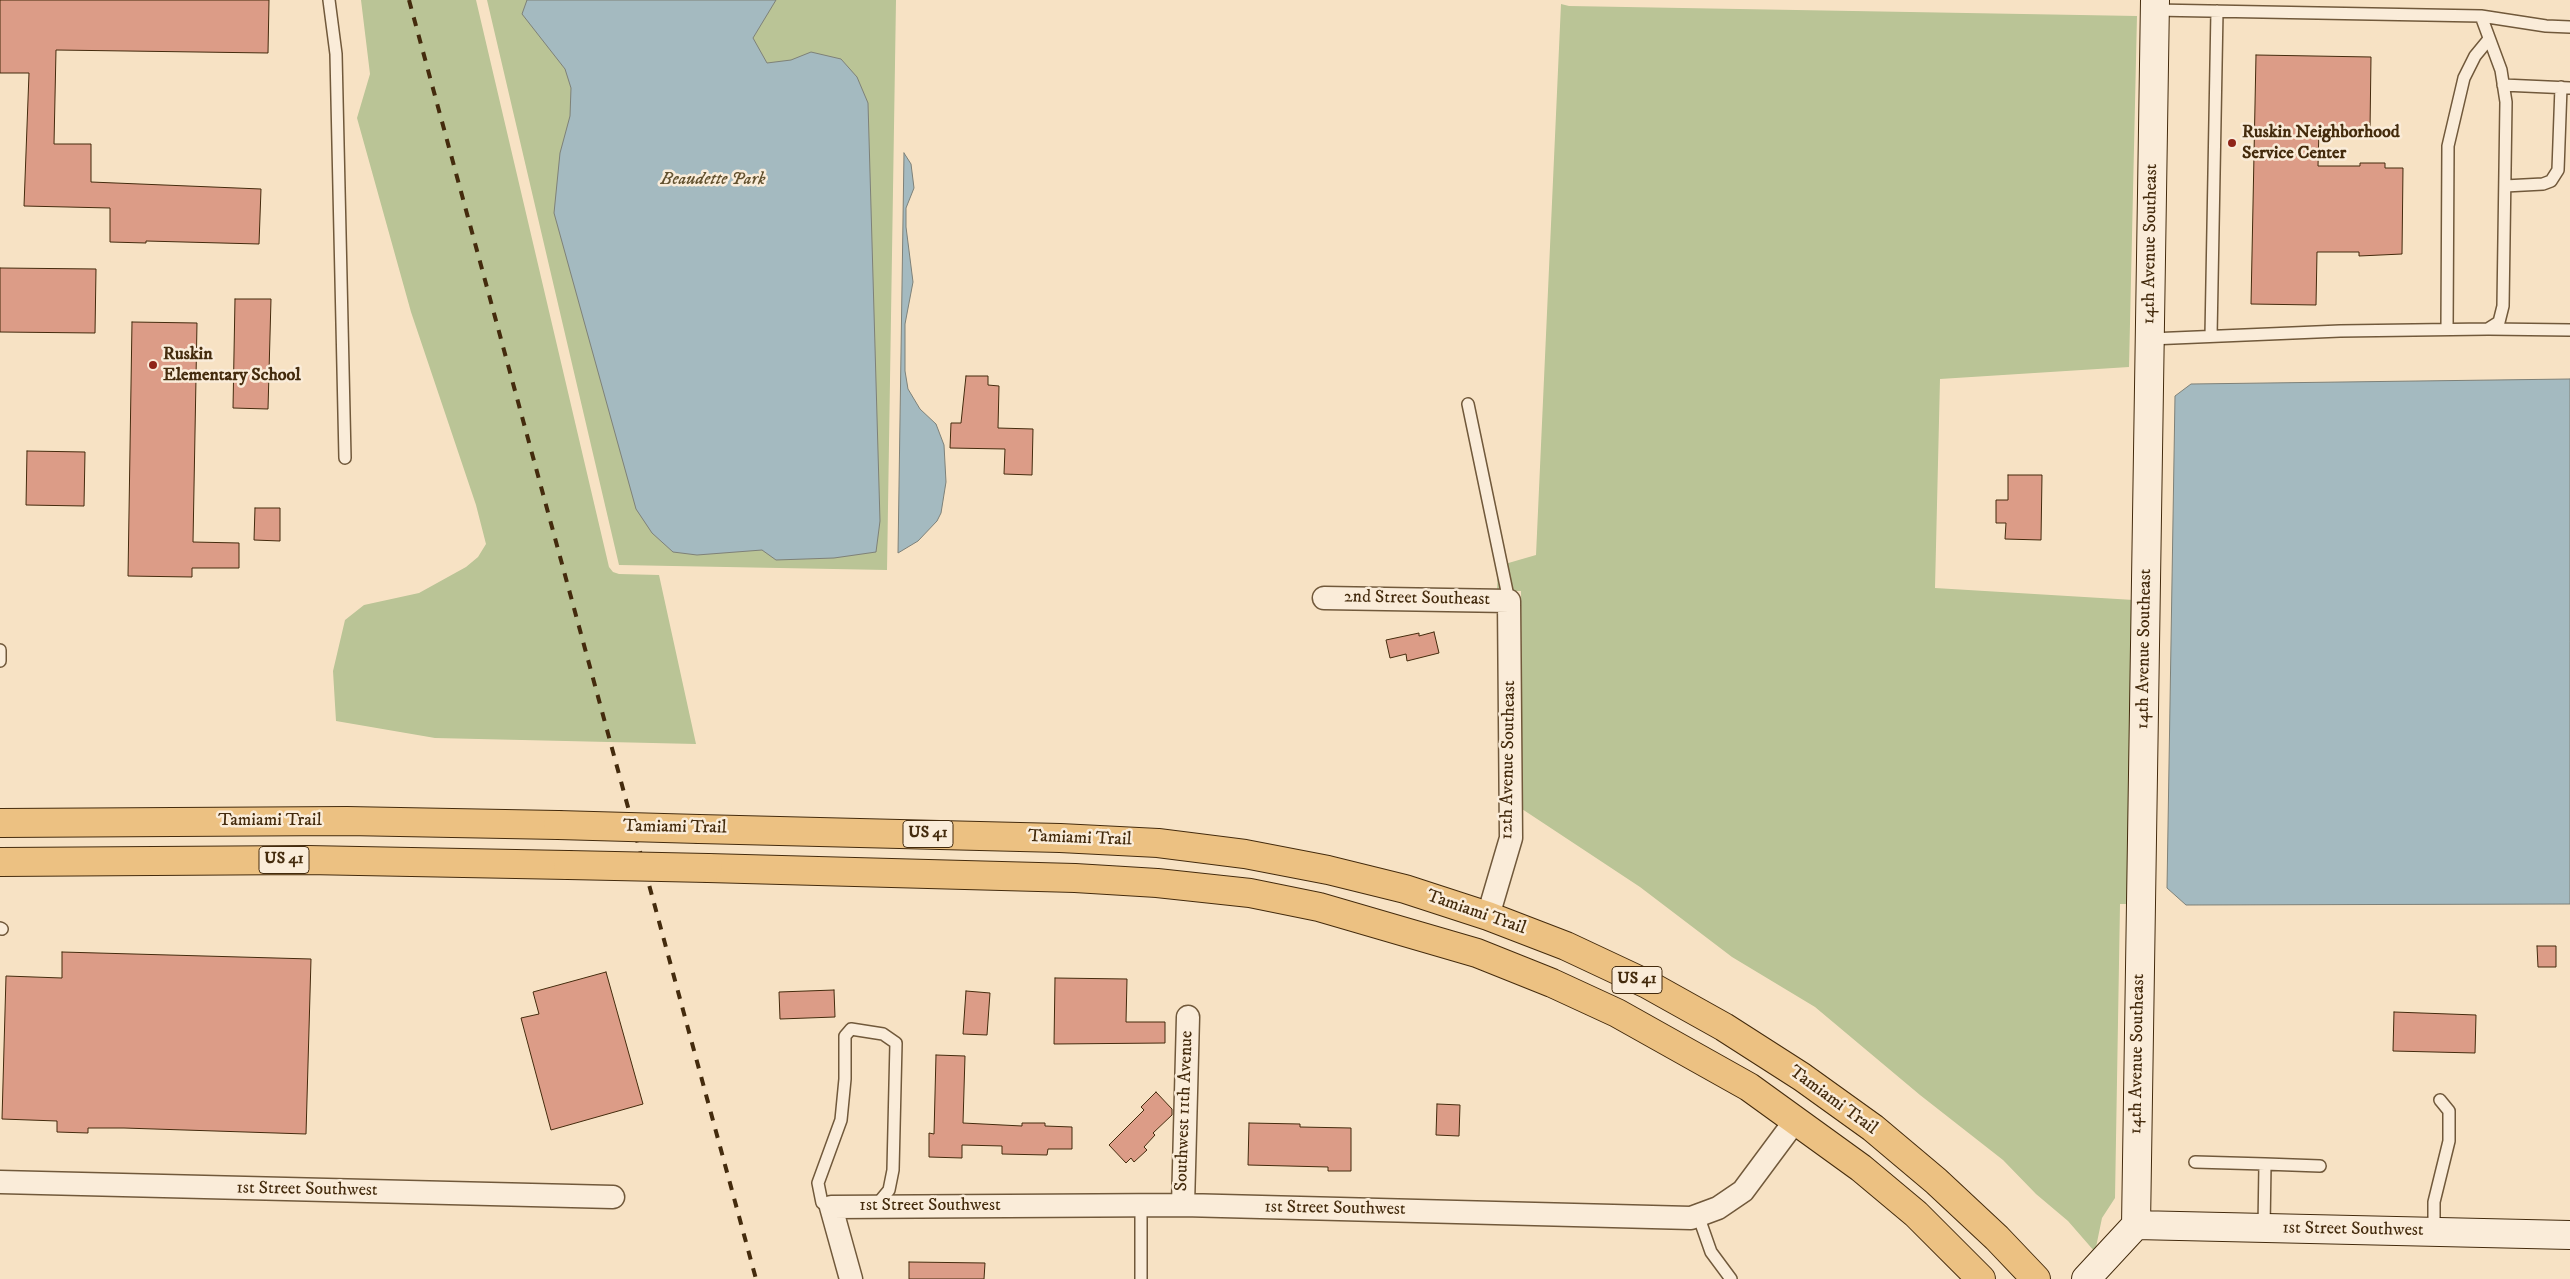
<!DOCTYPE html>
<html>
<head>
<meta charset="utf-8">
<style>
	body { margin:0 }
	canvas { display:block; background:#f7e2c4 }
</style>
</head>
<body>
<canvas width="2570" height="1279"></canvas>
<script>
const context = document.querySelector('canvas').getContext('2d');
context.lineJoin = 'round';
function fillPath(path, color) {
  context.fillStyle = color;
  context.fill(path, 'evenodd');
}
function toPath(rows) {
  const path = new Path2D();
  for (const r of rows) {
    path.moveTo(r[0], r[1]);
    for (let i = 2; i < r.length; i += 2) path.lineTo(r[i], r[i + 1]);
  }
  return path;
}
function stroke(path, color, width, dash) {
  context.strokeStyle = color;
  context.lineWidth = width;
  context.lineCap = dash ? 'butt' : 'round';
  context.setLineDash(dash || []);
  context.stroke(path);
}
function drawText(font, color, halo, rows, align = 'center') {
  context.font = font + ' "IM FELL DW Pica",serif';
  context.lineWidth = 5;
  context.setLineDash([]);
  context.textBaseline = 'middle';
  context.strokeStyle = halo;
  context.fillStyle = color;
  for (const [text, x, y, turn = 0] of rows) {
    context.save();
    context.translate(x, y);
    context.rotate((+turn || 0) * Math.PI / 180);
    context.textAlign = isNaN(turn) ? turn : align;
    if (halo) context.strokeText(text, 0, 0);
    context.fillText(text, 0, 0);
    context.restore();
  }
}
fillPath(toPath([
	[361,0,476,0,609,567,613,572,619,574,659,575,696,744,435,738,336,721,333,671,345,620,364,605,419,593,466,567,478,557,486,544,476,505,411,312,357,118,370,74],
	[487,0,896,0,887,570,619,565],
	[1561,4,1569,6,2137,16,2129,367,1940,379,1935,588,2134,600,2129,904,2120,904,2115,1198,2102,1218,2095,1252,2068,1221,2036,1194,2003,1160,1920,1095,1815,1007,1732,957,1640,887,1522,809,1521,591,1497,591,1498,566,1536,555]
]), '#bac496');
const water = toPath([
	[527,0,776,0,753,38,767,63,791,60,811,52,841,59,857,77,868,103,880,521,876,552,834,558,776,560,762,550,697,555,673,552,652,533,636,509,554,213,560,153,570,116,571,88,565,69,522,14,527,0],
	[904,153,911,164,914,188,906,208,906,227,913,282,905,324,905,371,908,389,920,409,936,424,944,445,946,482,941,513,937,521,918,541,898,553,904,153],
	[2570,379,2570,904,2186,905,2167,888,2175,396,2191,384,2570,379]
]);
fillPath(water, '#a4bac0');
stroke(water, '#7e8178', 1);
const building = toPath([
	[0,0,269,0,268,53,56,50,54,144,91,144,91,182,261,189,259,244,146,241,146,243,110,242,110,208,24,206,29,73,0,73,0,0],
	[2256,55,2371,57,2370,130,2319,129,2318,166,2360,166,2360,163,2385,163,2385,168,2403,168,2402,254,2359,256,2359,252,2317,252,2316,305,2251,304,2256,55],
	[0,268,96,269,95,333,0,332,0,268],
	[235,299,271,299,268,409,233,408,235,299],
	[132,322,197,323,193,542,239,543,239,568,192,568,192,577,128,576,132,322],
	[966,376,988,376,988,385,999,386,998,428,1033,429,1032,475,1004,474,1005,449,950,448,951,423,961,423,966,376],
	[27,451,85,452,84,506,26,505,27,451],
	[2008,475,2042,475,2041,540,2005,539,2006,523,1996,523,1996,500,2008,500,2008,475],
	[255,508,280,508,280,541,254,540,255,508],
	[1434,632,1439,653,1407,661,1406,654,1390,658,1386,640,1419,633,1419,636,1434,632],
	[2537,946,2556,946,2556,967,2538,967,2537,946],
	[62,952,311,959,306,1134,124,1128,88,1128,88,1133,57,1132,57,1121,2,1119,6,976,62,978,62,952],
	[606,972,643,1104,551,1130,521,1018,539,1014,533,992,606,972],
	[1055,978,1127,979,1126,1022,1165,1022,1165,1043,1054,1044,1055,978],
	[834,990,835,1017,780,1019,779,992,834,990],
	[966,991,990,993,987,1035,963,1034,966,991],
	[2394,1012,2476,1015,2475,1053,2393,1051,2394,1012],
	[936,1055,965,1056,963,1123,1022,1126,1022,1123,1045,1123,1045,1126,1072,1127,1072,1149,1048,1149,1047,1155,1002,1154,1002,1146,962,1145,962,1158,929,1157,929,1133,934,1134,936,1055],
	[1156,1092,1172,1109,1172,1115,1153,1133,1155,1135,1144,1147,1147,1150,1134,1162,1131,1158,1126,1163,1109,1145,1144,1110,1141,1107,1156,1092],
	[1437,1104,1460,1105,1459,1136,1436,1135,1437,1104],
	[1249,1123,1300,1124,1300,1127,1351,1128,1351,1171,1328,1171,1328,1167,1248,1165,1249,1123],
	[909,1262,985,1263,984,1279,909,1279,909,1262]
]);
fillPath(building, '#dc9c87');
stroke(building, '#442b0d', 1);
const lane = toPath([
	[329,0,336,54,345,458],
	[2481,16,2546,26,2570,27],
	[2503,85,2570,88],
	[2505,186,2543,184,2551,181,2558,170,2561,87],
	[2447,329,2448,146,2464,78,2475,56,2489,39],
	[2489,329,2570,330],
	[2211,336,2217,11],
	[2150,339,2340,331,2488,329,2499,322,2503,306,2506,102,2501,70,2481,16,2154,10],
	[1468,404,1509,601],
	[0,650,0,661],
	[0,928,2,929],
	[2195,1162,2265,1164,2264,1228],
	[2265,1164,2320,1166],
	[1141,1206,1141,1279],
	[831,1207,822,1203,818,1183,841,1120,845,1079,845,1036,851,1029,883,1034,896,1043,893,1170,889,1190,875,1207],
	[1698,1215,1711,1252,1731,1279],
	[2434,1231,2434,1202,2449,1141,2449,1111,2440,1100]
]);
const street = toPath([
	[1324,598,1509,601,1511,838,1488,916],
	[0,1182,613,1197],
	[1183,1205,1188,1017],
	[851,1279,831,1207,1183,1205,1691,1218,1718,1208,1743,1191,1795,1121]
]);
const secondary = toPath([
	[2136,1225,2570,1235],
	[2086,1279,2136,1225,2155,0]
]);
const primary = toPath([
	[0,823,347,821,558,825],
	[699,829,1060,838,1158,843,1245,854,1328,870,1405,889,1488,916,1566,946,1647,984,1724,1027,1802,1077,1873,1128,1936,1181,1997,1238,2036,1279],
	[0,862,307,860,568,865],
	[708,868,1075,878,1157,883,1250,893,1319,907,1477,953,1552,983,1617,1013,1749,1087,1861,1168,1916,1214,1981,1279]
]);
stroke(lane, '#71593b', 14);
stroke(street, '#71593b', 25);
stroke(secondary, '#442b0d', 30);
stroke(primary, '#442b0d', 30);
stroke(lane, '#faecd9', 11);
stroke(street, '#faecd9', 22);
stroke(secondary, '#faecd9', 28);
stroke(primary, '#ecc182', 28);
stroke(toPath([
	[409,0,756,1279]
]), '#442b0d', 4, [9, 9]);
const primaryBridge = toPath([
	[558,825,699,829],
	[568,865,708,868]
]);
stroke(primaryBridge, '#442b0d', 30, []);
stroke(primaryBridge, '#ecc182', 28);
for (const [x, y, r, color] of [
	[2232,143,5,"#8f2418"],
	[153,365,5,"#8f2418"]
]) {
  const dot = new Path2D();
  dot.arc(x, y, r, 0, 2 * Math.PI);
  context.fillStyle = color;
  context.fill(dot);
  stroke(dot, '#faecd9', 2);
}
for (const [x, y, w] of [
	[928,834,50],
	[284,860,50],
	[1637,980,50]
]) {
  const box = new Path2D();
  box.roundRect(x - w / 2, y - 13.5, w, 27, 4);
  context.fillStyle = '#faecd9';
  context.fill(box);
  stroke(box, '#442b0d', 1);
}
drawText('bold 16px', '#442b0d', null, [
	["US 41",928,834],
	["US 41",284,860],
	["US 41",1637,980]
]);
drawText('bold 18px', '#442b0d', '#faecd9', [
	["Ruskin Neighborhood",2242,133],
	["Service Center",2242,154],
	["Ruskin",163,355],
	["Elementary School",163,376]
], 'left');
drawText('italic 18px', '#62512f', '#faecd9', [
	["Beaudette Park",713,180]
]);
drawText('18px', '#442b0d', '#faecd9', [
	["14th Avenue Southeast",2151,244,-89],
	["2nd Street Southeast",1417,599,1],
	["14th Avenue Southeast",2145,649,-89],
	["12th Avenue Southeast",1509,760,-89],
	["Tamiami Trail",270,821],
	["Tamiami Trail",675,828,1],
	["Tamiami Trail",1080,839,2],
	["Tamiami Trail",1476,913,19],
	["14th Avenue Southeast",2138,1054,-89],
	["Tamiami Trail",1833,1101,36],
	["Southwest 11th Avenue",1185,1111,-88],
	["1st Street Southwest",307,1190,1],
	["1st Street Southwest",930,1206],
	["1st Street Southwest",1335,1209,1],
	["1st Street Southwest",2353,1230,1]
]);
</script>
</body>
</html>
